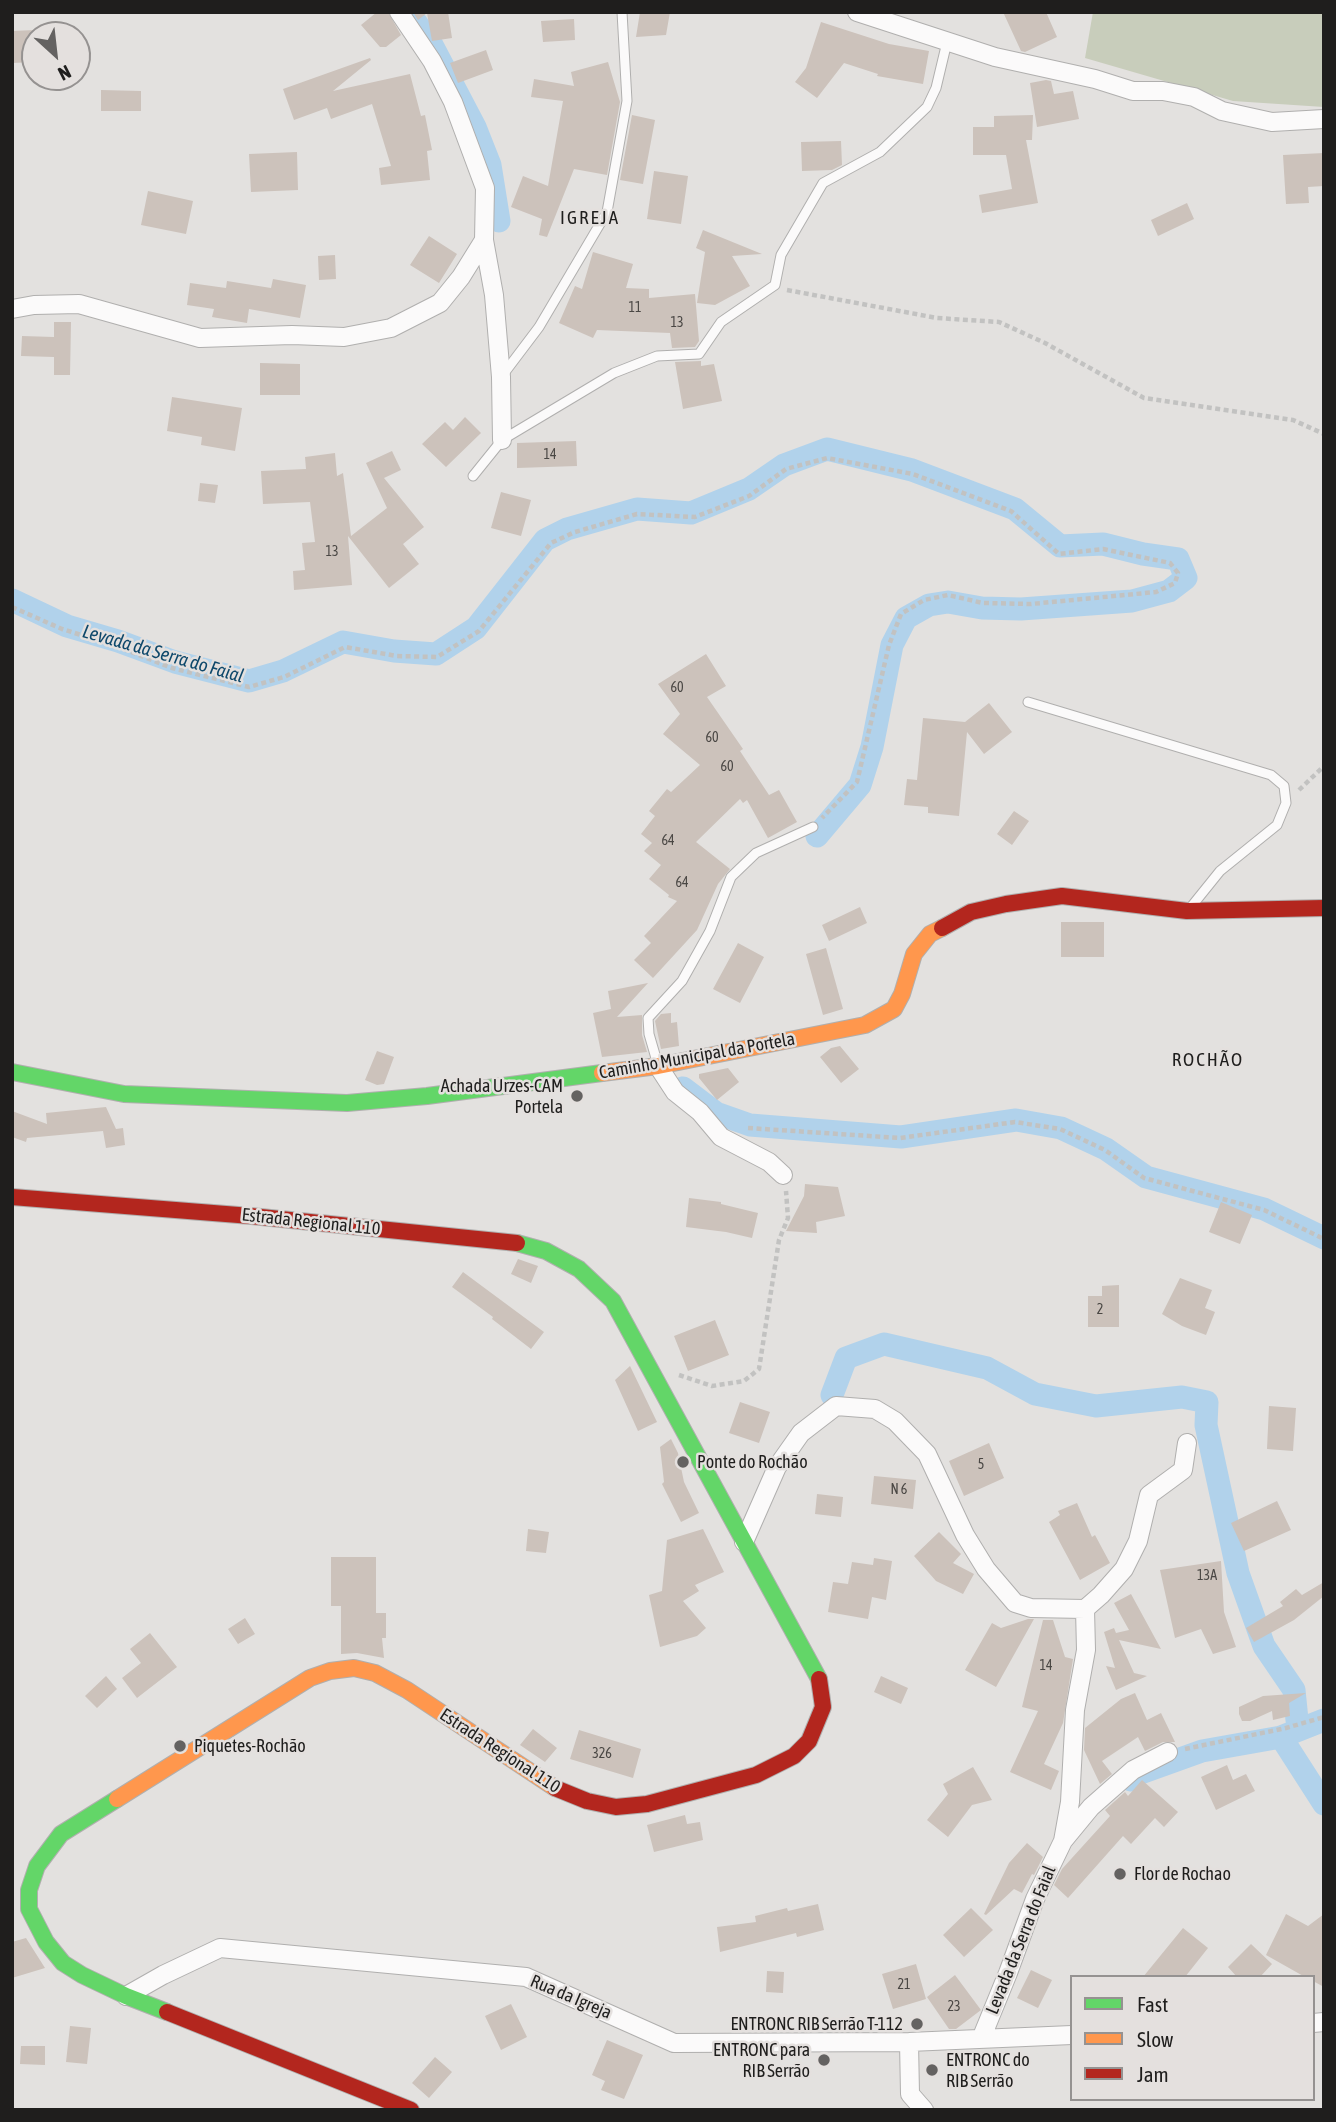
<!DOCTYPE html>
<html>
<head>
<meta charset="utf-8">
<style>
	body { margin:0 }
	#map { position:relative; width:1336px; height:2122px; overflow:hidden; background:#e3e1df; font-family:"Asap Condensed",sans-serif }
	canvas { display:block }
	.frame { position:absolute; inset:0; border:14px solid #1f1e1d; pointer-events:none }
	.legend { position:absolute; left:1070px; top:1975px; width:245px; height:126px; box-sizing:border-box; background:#e4e0de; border:2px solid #959291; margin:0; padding:9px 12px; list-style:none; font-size:21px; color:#1f1e1d }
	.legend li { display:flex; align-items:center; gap:14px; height:35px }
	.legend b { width:35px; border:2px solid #959291 }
	.north { position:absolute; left:21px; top:21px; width:70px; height:70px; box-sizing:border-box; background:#e4e0de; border:2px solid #959291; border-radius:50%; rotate:153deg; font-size:19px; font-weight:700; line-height:28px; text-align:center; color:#1f1e1d }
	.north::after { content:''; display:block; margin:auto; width:24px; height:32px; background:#646261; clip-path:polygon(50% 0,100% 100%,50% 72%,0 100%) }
</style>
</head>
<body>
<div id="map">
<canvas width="1336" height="2122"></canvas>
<div class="frame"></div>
<ul class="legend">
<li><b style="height:9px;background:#63d668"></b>Fast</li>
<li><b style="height:9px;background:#ff974d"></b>Slow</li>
<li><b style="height:9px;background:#b3261e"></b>Jam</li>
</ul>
<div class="north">N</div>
</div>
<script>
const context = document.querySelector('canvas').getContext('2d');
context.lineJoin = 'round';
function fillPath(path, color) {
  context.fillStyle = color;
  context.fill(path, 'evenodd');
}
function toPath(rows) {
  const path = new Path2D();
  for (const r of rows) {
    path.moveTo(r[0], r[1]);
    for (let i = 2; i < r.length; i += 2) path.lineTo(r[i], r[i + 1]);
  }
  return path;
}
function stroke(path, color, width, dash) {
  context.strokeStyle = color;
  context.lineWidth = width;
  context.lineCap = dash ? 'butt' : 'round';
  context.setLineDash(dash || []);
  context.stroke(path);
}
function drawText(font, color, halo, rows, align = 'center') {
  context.font = font + ' "Asap Condensed",sans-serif';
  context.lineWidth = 5;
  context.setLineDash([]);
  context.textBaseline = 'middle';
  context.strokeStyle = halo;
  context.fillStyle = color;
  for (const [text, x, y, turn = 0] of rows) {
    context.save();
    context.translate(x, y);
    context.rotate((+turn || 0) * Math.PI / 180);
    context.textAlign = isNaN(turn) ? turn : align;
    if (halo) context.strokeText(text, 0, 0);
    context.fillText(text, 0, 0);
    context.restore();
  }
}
fillPath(toPath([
	[1093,12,1324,12,1324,107,1233,101,1085,58]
]), '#c8cdbb');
stroke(toPath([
	[410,14,432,45,475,127,490,165,499,221],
	[12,600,67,626,118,641,175,662,249,681,283,671,343,642,394,651,436,654,476,628,545,540,567,529,637,509,691,513,749,489,784,465,827,449,912,470,1015,509,1060,546,1103,544,1143,554,1178,559,1186,578,1169,591,1132,601,1021,609,982,608,948,602,929,605,906,618,892,645,872,747,860,785,817,836],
	[683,1088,716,1113,750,1125,901,1137,1016,1120,1061,1128,1106,1149,1146,1177,1264,1209,1324,1238],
	[832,1395,846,1358,884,1344,987,1368,1035,1394,1096,1406,1182,1397,1207,1402,1206,1425,1238,1573,1264,1646,1294,1690,1297,1720],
	[1281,1737,1324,1804],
	[1131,1780,1138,1774,1202,1751,1281,1737,1324,1720]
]), '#b1d2eb', 23);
fillPath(toPath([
	[377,12,388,12,401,35,386,47,380,47,361,25],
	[413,12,448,12,452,38,432,41,427,13,418,20],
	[640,12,670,12,666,35,636,37],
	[1003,12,1046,12,1057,37,1025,52,1021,51],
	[574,19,575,40,543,42,541,21],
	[821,22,889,44,929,51,923,84,877,76,878,74,844,63,817,98,795,82,806,68],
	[35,30,35,62,12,63,12,31],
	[486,50,493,70,458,83,450,63],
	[370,58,371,60,333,91,410,74,421,116,425,115,432,150,427,151,430,180,381,185,379,168,391,166,372,104,331,119,327,108,294,120,283,89],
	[608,62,620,102,607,175,574,169,547,237,539,235,542,219,511,207,523,176,548,186,563,101,531,97,534,79,574,86,571,72],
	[1046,80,1051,81,1054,94,1073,91,1079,119,1037,127,1030,83],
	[101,90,141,91,141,111,101,111],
	[632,115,655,120,643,184,620,180],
	[1033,115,1032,140,1026,140,1038,203,982,213,979,195,1012,189,1006,155,973,155,973,127,994,127,994,116],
	[841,141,842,165,832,170,802,171,801,142],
	[297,152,298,190,251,192,249,154],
	[1324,153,1324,186,1308,187,1309,203,1286,204,1283,155],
	[654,171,688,176,681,224,647,219],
	[148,191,193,201,186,234,141,225],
	[1187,203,1194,219,1158,236,1151,220],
	[703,230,762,254,732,256,750,286,715,305,697,303,705,252,696,248],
	[429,236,457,254,439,283,410,265],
	[593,252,633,264,626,288,649,289,649,298,695,294,699,341,695,347,672,348,670,333,597,330,593,338,559,323,575,286,582,289],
	[335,255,336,279,319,280,318,256],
	[273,279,306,285,300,318,249,309,247,323,212,317,214,309,187,305,190,283,226,288,227,281,271,288],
	[54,322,71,322,70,375,54,375,54,357,21,356,22,336,54,337],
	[701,361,701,366,714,364,722,401,683,409,675,362],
	[260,363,300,364,300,395,260,395],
	[172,397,242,408,235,451,201,445,202,437,167,431],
	[465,417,481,433,446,467,422,444,445,422,453,430],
	[576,441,577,466,517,468,517,443],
	[392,451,401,470,384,478,424,527,403,544,419,564,389,588,348,536,352,585,294,590,293,571,305,570,302,543,315,542,310,502,263,504,261,471,306,469,305,457,335,453,337,476,343,473,351,536,387,508,366,463],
	[200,483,218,485,215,503,198,501],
	[501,492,531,500,521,536,491,528],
	[706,654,726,686,707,697,743,749,740,751,769,795,779,790,797,822,768,838,747,800,743,803,740,799,696,842,730,869,718,884,697,930,653,978,634,960,651,943,644,936,677,901,668,897,669,895,649,879,661,865,644,851,652,843,641,834,655,816,649,811,667,789,671,792,700,765,663,734,680,714,658,684],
	[989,703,1012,732,984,754,967,732,959,816,928,813,928,807,904,805,907,779,917,780,923,718,965,722],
	[1014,811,1029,821,1012,845,997,834],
	[860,907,867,923,829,941,822,925],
	[1061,922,1104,922,1104,957,1061,957],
	[738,943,764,957,740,1003,713,989],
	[826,948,843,1009,823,1015,806,954],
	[648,983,617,1017,642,1015,642,1035,647,1052,602,1057,593,1013,611,1009,608,991],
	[671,1013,671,1023,677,1022,679,1046,661,1049,655,1021,661,1014],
	[840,1046,859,1069,841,1083,820,1057,831,1048],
	[377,1051,394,1057,384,1084,377,1085,365,1080],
	[728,1068,739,1082,717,1100,699,1078,699,1074],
	[106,1107,116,1129,123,1128,125,1145,106,1148,103,1131,27,1138,26,1142,12,1137,12,1111,47,1124,46,1113],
	[805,1184,838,1187,845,1216,816,1222,817,1233,786,1231,804,1196],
	[689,1198,721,1202,721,1204,758,1213,752,1238,726,1232,686,1227],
	[1221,1202,1252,1215,1240,1244,1209,1232],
	[518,1259,538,1266,531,1283,511,1274],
	[463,1272,544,1332,531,1349,492,1319,493,1317,452,1287],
	[1180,1278,1212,1290,1205,1308,1215,1312,1206,1335,1182,1326,1162,1314],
	[1119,1285,1119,1327,1088,1327,1088,1296,1102,1296,1102,1286],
	[715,1320,729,1355,688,1371,674,1336],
	[630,1366,657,1422,638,1431,615,1380],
	[740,1402,770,1412,759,1443,729,1433],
	[1269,1406,1296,1408,1293,1451,1267,1449],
	[671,1439,678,1453,684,1482,699,1513,681,1522,662,1484,664,1482,660,1447],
	[989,1443,1004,1478,964,1496,949,1461],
	[874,1476,916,1480,913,1509,871,1504],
	[817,1494,843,1497,841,1517,815,1514],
	[1277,1501,1291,1530,1244,1551,1231,1523],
	[1077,1503,1092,1537,1095,1535,1110,1563,1080,1580,1049,1522,1060,1515,1058,1511],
	[528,1529,549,1532,546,1553,526,1551],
	[703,1529,724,1572,695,1585,699,1591,683,1601,706,1628,697,1636,660,1647,649,1595,662,1591,667,1540],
	[939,1532,961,1554,953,1563,974,1574,963,1594,936,1581,914,1556],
	[331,1557,376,1557,376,1613,386,1613,386,1638,382,1638,384,1658,357,1653,341,1654,341,1606,331,1606],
	[874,1558,892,1561,886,1600,872,1597,868,1619,828,1612,833,1582,848,1584,852,1562,873,1565],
	[1221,1561,1224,1612,1236,1647,1213,1654,1201,1629,1175,1638,1160,1570],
	[1324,1582,1324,1596,1294,1620,1254,1642,1246,1628,1283,1606,1280,1602,1296,1589,1302,1595],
	[1131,1594,1161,1649,1119,1640,1134,1673,1147,1676,1116,1690,1106,1666,1115,1668,1104,1632,1114,1628,1116,1633,1129,1630,1114,1603],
	[245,1618,255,1634,238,1644,228,1629],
	[1028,1619,1034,1619,996,1687,965,1670,992,1623,1001,1628],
	[1043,1620,1053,1620,1065,1657,1073,1659,1063,1723,1044,1764,1059,1771,1051,1790,1010,1772,1038,1711,1022,1707],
	[150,1633,177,1667,137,1698,122,1678,141,1663,130,1649],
	[106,1676,117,1689,97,1708,85,1696],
	[881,1676,908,1688,901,1704,874,1692],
	[1135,1693,1147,1720,1161,1713,1175,1742,1163,1742,1145,1751,1138,1737,1102,1761,1112,1774,1100,1784,1084,1750,1085,1728,1121,1699],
	[1306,1693,1289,1703,1290,1716,1273,1720,1272,1711,1250,1721,1242,1721,1239,1714,1239,1707,1263,1696],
	[533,1729,557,1748,545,1762,520,1745],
	[579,1730,641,1749,633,1778,570,1759],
	[1227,1765,1233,1780,1246,1774,1255,1791,1216,1810,1201,1777],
	[973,1767,992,1800,972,1805,948,1837,927,1820,948,1794,943,1784],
	[1142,1780,1178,1812,1164,1827,1155,1818,1131,1844,1123,1836,1068,1898,1054,1885,1062,1869,1110,1816,1105,1810,1125,1792,1128,1796],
	[685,1815,687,1824,700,1822,703,1840,654,1852,647,1825],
	[1027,1843,1043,1857,1034,1875,1032,1874,1022,1893,1014,1889,986,1915,984,1914,1009,1863],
	[818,1904,824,1930,797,1937,796,1933,720,1952,717,1927,756,1922,755,1916,787,1908,788,1911],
	[971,1908,993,1930,964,1957,943,1935],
	[1286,1914,1308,1926,1324,1914,1324,1987,1313,1981,1313,1977,1305,1977,1266,1955],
	[1183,1928,1208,1948,1185,1977,1143,1977],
	[26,1938,45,1968,12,1978,12,1942],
	[1251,1944,1272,1964,1260,1977,1237,1977,1228,1967],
	[916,1964,926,1999,893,2009,882,1974],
	[1031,1970,1052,1980,1038,2008,1017,1998],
	[767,1971,784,1972,783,1993,766,1992],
	[955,1975,981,2010,956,2029,949,2029,927,1997],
	[511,2004,527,2037,501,2050,485,2016],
	[70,2026,91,2028,87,2064,66,2062],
	[607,2040,643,2055,624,2099,601,2090,605,2081,592,2075],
	[21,2046,45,2046,45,2065,20,2064],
	[435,2057,452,2072,429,2098,412,2083]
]), '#ccc2bb');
const lane = toPath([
	[502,376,539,327,607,212,627,101,622,12],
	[473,476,502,440,614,373,657,356,699,354,721,322,775,285,781,255,823,183,880,152,927,107,936,88,947,42],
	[1028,702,1271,775,1284,786,1286,803,1277,825,1220,871,1191,907],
	[658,1065,649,1034,648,1018,682,981,710,931,731,877,756,853,813,827]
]);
const street = toPath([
	[857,12,995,57,1095,79,1133,91,1163,91,1194,97,1222,111,1272,122,1324,119],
	[484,240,494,295,501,377,502,440],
	[12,309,34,305,79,304,200,338,292,335,344,337,391,328,440,303,461,277,484,240,485,188,453,102,432,61,399,12],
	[658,1066,675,1092,700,1112,721,1137,769,1162,783,1175],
	[744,1542,777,1467,801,1433,836,1406,875,1409,895,1421,927,1454,965,1535,986,1569,1015,1603,1031,1608,1085,1609,1086,1650,1075,1710,1070,1802,1063,1841],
	[1085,1609,1101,1595,1124,1569,1138,1541,1149,1495,1183,1470,1187,1443],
	[126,1996,163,1975,220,1948,526,1977,674,2043,909,2042,1072,2035],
	[1313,2023,1324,2022],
	[981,2039,1008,1973,1035,1899,1063,1841,1091,1807,1133,1770,1168,1752],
	[909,2042,910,2094,924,2110]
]);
const fast = toPath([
	[12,1072,124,1094,347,1103,427,1096,602,1073],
	[517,1243,546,1251,579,1269,613,1301,819,1679],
	[117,1799,61,1834,37,1866,29,1890,29,1909,46,1942,63,1963,82,1975,126,1996,167,2012]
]);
const slow = toPath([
	[602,1073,658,1066,865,1025,894,1009,902,994,914,954,930,934,942,928],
	[117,1799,310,1678,330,1671,354,1668,375,1673,407,1690,555,1788]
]);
const jam = toPath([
	[942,928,971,912,1006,904,1062,896,1187,911,1324,908],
	[12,1197,251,1216,517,1243],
	[555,1788,587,1801,616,1807,647,1804,756,1775,794,1756,809,1741,823,1707,819,1679],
	[167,2012,411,2110]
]);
stroke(lane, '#b0afae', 11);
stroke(street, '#b0afae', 20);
stroke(fast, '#b0afae', 18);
stroke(slow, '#b0afae', 18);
stroke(jam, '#b0afae', 18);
stroke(toPath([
	[787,290,937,318,999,322,1045,343,1144,398,1293,420,1324,434],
	[12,607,62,629,116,646,172,668,249,687,284,677,345,647,397,656,437,657,479,631,551,543,575,532,637,514,695,517,749,496,786,469,827,458,913,474,1011,511,1059,554,1103,549,1170,563,1178,573,1175,583,1156,592,1031,604,983,603,948,595,924,600,901,614,889,645,857,782,822,818],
	[1299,790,1324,766],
	[748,1128,900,1138,1015,1122,1060,1129,1105,1150,1144,1178,1264,1210,1324,1239],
	[679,1375,712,1386,744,1381,759,1369,779,1240,788,1218,786,1191],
	[1185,1749,1286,1728,1324,1717]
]), '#c2c2c1', 4.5, [5, 3.5]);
stroke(lane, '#fbfafa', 9);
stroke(street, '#fbfafa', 18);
stroke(fast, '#63d668', 16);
stroke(slow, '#ff974d', 16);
stroke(jam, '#b3261e', 16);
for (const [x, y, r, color] of [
	[577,1096,7,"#646261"],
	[683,1462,7,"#646261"],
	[180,1746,7,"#646261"],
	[1120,1874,7,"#646261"],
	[917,2024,7,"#646261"],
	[824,2060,7,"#646261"],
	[932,2070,7,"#646261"]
]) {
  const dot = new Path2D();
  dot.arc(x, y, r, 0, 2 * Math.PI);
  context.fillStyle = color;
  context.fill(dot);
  stroke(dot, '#e4e0de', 2.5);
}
drawText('14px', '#4a4744', null, [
	["11",635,308],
	["13",677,323],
	["14",550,455],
	["13",332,552],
	["60",677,688],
	["60",712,738],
	["60",727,767],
	["64",668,841],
	["64",682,883],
	["2",1100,1310],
	["5",981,1465],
	["N 6",899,1490],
	["13A",1207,1576],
	["14",1046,1666],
	["326",602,1754],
	["21",904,1985],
	["23",954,2007]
]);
drawText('18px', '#1f1e1d', '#e4e0de', [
	["Caminho Municipal da Portela",697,1056,-10],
	["Estrada Regional 110",311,1222,6],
	["Estrada Regional 110",500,1751,33],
	["Levada da Serra do Faial",1021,1940,-68],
	["Rua da Igreja",571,1997,23]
]);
drawText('18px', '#1f1e1d', '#e4e0de', [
	["Achada Urzes-CAM",563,1086,"right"],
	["Portela",563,1107,"right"],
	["Ponte do Rochão",697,1462],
	["Piquetes-Rochão",194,1746],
	["Flor de Rochao",1134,1874],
	["ENTRONC RIB Serrão T-112",903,2024,"right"],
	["ENTRONC para",810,2050,"right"],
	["RIB Serrão",810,2071,"right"],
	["ENTRONC do",946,2060],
	["RIB Serrão",946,2081]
], 'left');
context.letterSpacing = '2px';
drawText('19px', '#1f1e1d', '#e4e0de', [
	["IGREJA",590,218],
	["ROCHÃO",1208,1060]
]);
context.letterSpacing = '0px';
drawText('italic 19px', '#0e486b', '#e4e0de', [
	["Levada da Serra do Faial",163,654,16]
]);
</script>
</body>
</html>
